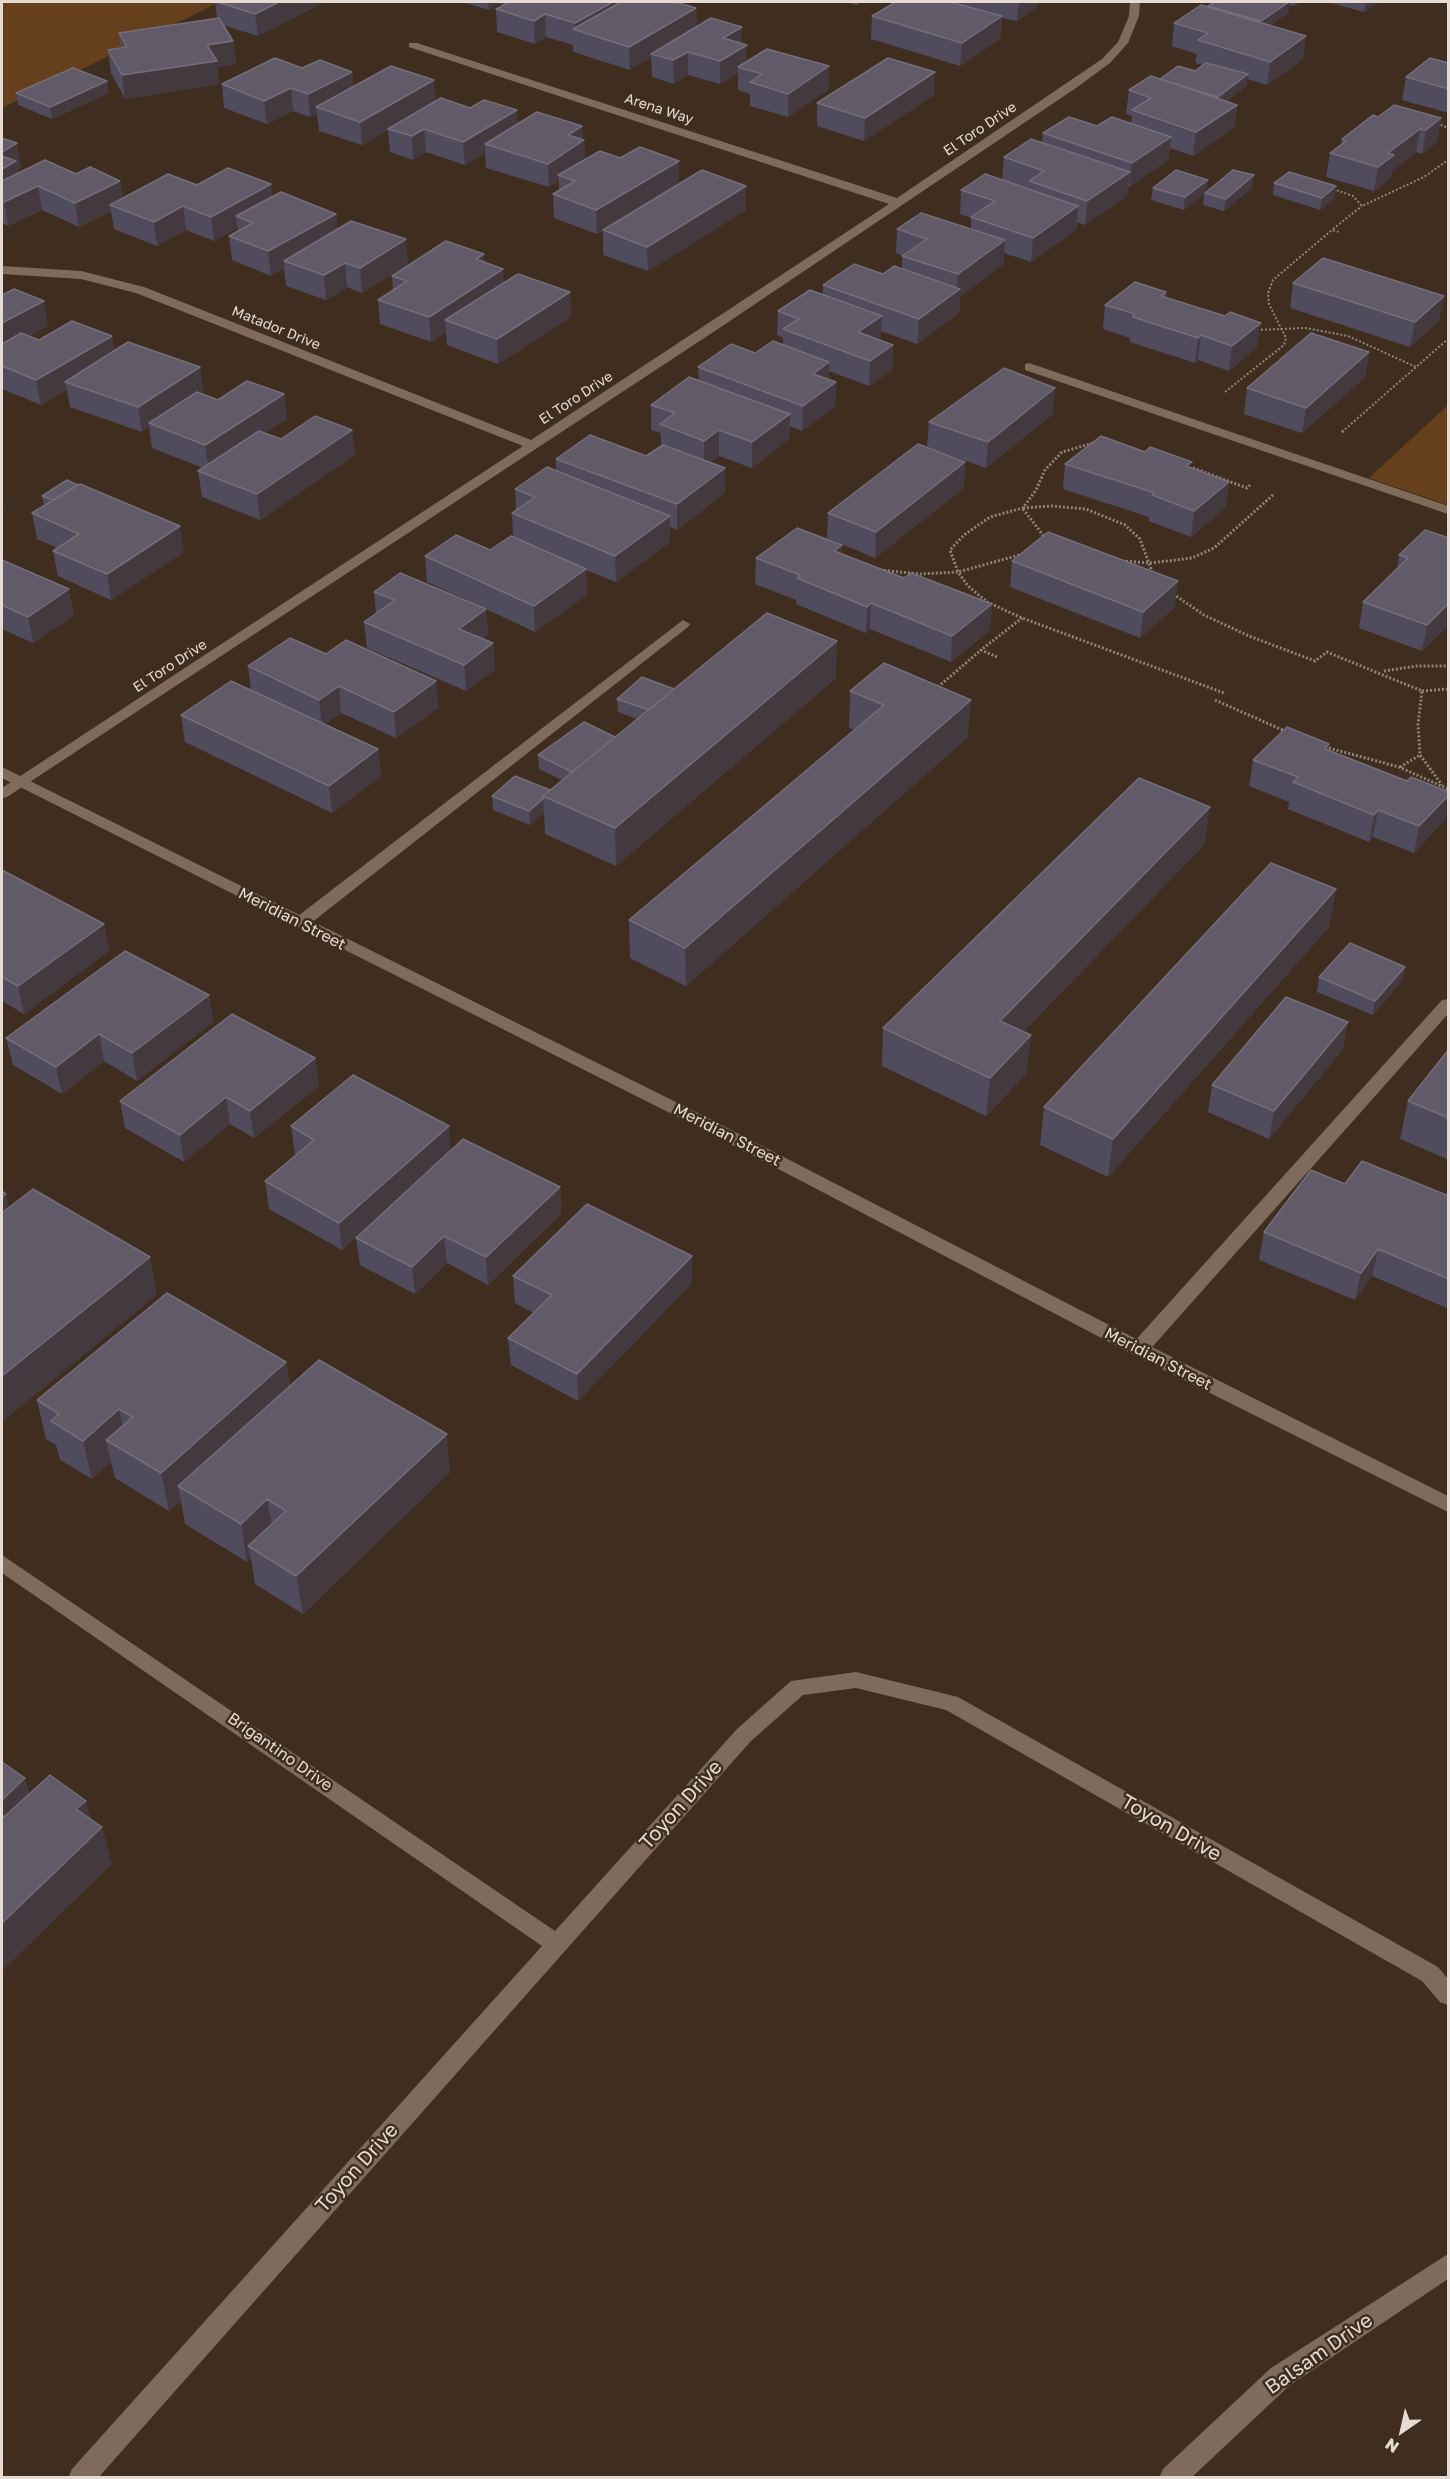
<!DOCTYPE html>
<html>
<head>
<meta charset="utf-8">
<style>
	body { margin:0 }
	#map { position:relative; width:1450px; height:2479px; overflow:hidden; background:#3f2e1f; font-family:"Golos Text",sans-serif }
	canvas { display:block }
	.frame { position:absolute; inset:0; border:3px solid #e6dbd2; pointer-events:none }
	.north { position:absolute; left:1372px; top:2401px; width:60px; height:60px; -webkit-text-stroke:4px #3f2e1f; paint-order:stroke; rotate:214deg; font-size:16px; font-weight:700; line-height:24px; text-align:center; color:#e6dbd2 }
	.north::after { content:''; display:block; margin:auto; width:21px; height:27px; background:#e6dbd2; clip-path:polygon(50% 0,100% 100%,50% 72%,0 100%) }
</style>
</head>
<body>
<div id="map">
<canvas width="1450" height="2479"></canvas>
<div class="frame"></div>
<div class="north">N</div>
</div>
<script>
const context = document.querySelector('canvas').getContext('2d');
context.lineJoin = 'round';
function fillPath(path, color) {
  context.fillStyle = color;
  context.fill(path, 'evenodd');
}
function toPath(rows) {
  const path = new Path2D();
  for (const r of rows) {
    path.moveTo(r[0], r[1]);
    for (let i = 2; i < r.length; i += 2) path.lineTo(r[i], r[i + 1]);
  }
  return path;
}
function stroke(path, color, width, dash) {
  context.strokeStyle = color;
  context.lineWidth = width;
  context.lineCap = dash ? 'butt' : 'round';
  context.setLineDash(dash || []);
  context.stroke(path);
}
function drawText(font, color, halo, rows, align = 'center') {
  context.font = font + ' "Golos Text",sans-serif';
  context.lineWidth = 5;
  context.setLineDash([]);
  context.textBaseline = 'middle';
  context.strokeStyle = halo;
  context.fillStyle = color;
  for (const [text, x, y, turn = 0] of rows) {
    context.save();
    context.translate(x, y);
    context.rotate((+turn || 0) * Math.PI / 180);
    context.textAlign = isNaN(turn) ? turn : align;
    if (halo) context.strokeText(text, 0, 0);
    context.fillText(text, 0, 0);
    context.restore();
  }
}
fillPath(toPath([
	[2,2,220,2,2,108],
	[1448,405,1448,505,1369,478]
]), '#66401c');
stroke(toPath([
	[1437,123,1448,128],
	[1333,189,1353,196,1362,206,1424,177,1448,160],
	[1333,229,1362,206],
	[1257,330,1306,328,1348,336,1416,367],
	[1225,392,1284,345,1286,338,1269,304,1268,293,1273,280,1332,230,1339,232],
	[1342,432,1448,339]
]), '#918377', 2, [2, 2]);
stroke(toPath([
	[1342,432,1344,430],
	[1193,468,1247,488,1250,485],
	[1023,508,1052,506,1086,509,1125,525,1140,539,1153,574],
	[1023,509,1046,539],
	[1023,554,958,572,950,550,964,535,990,517,1023,508,1036,490,1045,470,1062,452,1097,442],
	[1122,561,1150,563,1192,558,1214,548,1274,494],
	[880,570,920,574,958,572,968,586,987,602,1022,618,1224,693],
	[1173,594,1204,615,1249,636,1315,661,1327,652,1422,691,1418,724,1420,755,1442,785],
	[997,657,981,650,1022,618],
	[1384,671,1417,666,1448,666],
	[938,687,981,650],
	[1422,691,1448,689],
	[1215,700,1287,732],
	[1325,747,1399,767,1448,789],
	[1400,767,1420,755]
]), '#918377', 3, [2, 2]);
fillPath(toPath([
	[1029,363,1448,506,1448,514,1025,370,1025,364,1029,363],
	[683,620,690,624,688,627,306,927,294,927,292,923,294,919,683,620],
	[1448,999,1448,1014,1146,1354,1132,1354,1130,1349,1132,1344,1442,1000,1448,999]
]), '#7e6b5b');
fillPath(toPath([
	[1130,2,1140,2,1139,16,1128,43,1110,63,1076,88,721,327,7,797,2,798,2,788,523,446,136,293,81,279,2,274,2,266,81,271,144,287,531,440,889,204,409,47,409,43,417,43,897,198,1102,59,1118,42,1129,16,1130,2],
	[2,1555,555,1931,737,1729,791,1681,856,1672,958,1697,1438,1967,1448,1979,1448,2005,1440,2002,1422,1981,946,1710,856,1688,803,1695,751,1741,98,2478,68,2478,72,2469,542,1946,2,1573,2,1555],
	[1448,2254,1448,2279,1289,2386,1191,2478,1159,2478,1163,2469,1271,2368,1448,2254]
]), '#7e6b5b');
fillPath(toPath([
	[2,767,712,1120,1146,1344,1448,1496,1448,1512,1132,1354,700,1128,2,778,2,767]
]), '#7e6b5b');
fillPath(toPath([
	[215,2,325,2,258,36,223,25,233,41,236,64,217,67,219,84,125,99,111,73,108,50,121,48,119,33,217,18],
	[462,2,617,2,617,4,697,26,741,43,746,62,829,89,788,117,750,106,750,94,738,90,738,73,720,84,688,75,674,84,652,77,651,57,630,70,573,52,573,45,546,37,535,44,497,32,496,9,504,5,500,4,489,10],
	[845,2,862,2,856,5],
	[896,2,1038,2,1037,7,1017,21,1002,18,1000,39,960,66,871,39,872,16],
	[1215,2,1301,2,1295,6,1289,5,1288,13,1270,26,1303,59,1267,85,1247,79,1246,86,1227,101,1237,105,1234,128,1193,156,1170,148,1168,160,1129,187,1128,187,1127,196,1085,225,1077,222,1076,230,1031,262,1004,253,1003,264,960,297,959,313,917,344,881,331,881,340,893,345,892,370,869,386,829,371,829,380,836,382,835,407,802,431,790,426,789,439,752,468,719,456,710,462,725,493,677,530,670,527,670,542,616,582,586,570,587,595,535,632,486,609,488,635,482,639,493,643,495,670,466,691,367,648,364,622,376,614,374,592,478,605,427,582,425,556,490,550,513,536,512,513,516,510,515,489,556,470,556,459,646,456,661,446,661,433,651,430,651,405,699,381,698,367,755,353,783,345,783,338,777,335,778,311,823,294,823,285,883,274,902,269,902,256,903,256,896,253,897,229,971,229,971,218,960,214,961,190,1002,180,1004,157,1042,143,1043,133,1131,123,1132,116,1126,114,1129,90,1160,79,1195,71,1202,65,1195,63,1197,54,1172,46,1174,23,1208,8,1208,6],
	[1327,2,1380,2,1364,12],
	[1449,63,1449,113,1402,100,1406,77],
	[302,68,352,72,353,87,470,108,517,110,517,124,582,126,583,140,584,140,585,160,620,158,679,161,679,184,746,186,746,210,648,271,603,255,603,231,597,234,554,218,553,194,559,191,559,181,549,187,486,168,485,153,465,165,426,152,413,160,390,152,388,130,362,145,319,131,317,114,310,117,293,111,267,124,224,108,222,84],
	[16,93,109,93,52,119,18,105],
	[934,95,864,141,817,126,817,103],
	[1378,117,1441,118,1437,142,1422,154,1416,152,1392,171,1390,179,1374,191,1326,177,1330,153,1341,145,1342,139],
	[2,138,21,167,18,169,18,173,123,199,197,185,271,184,272,197,336,214,337,229,408,264,362,293,347,287,326,300,286,286,284,268,271,276,232,260,229,236,238,230,238,228,214,241,186,230,157,246,114,229,111,211,79,227,42,210,8,226,2,223],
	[1274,183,1336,186,1334,199,1320,210,1273,195],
	[1153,188,1207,191,1252,188,1224,211,1203,205,1204,194,1184,210,1151,200],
	[485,262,504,283,570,292,571,317,498,364,447,345,446,332,431,342,380,324,378,300,393,290,392,276],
	[1293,283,1444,296,1439,321,1410,347,1290,308],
	[1166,292,1166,297,1257,347,1229,371,1198,360,1195,363,1130,342,1130,338,1103,329,1105,305],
	[2,295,48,326,29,336,39,340,114,351,200,367,203,392,201,393,218,400,284,394,287,419,265,433,281,439,352,430,355,455,260,520,202,497,198,471,203,468,152,448,149,427,142,432,70,407,67,390,41,405,2,389],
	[1369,352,1365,377,1302,433,1244,414,1247,388],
	[1053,414,986,468,927,447,929,422],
	[965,462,964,488,875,558,827,538,828,513],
	[1065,464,1191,468,1226,507,1191,537,1149,521,1149,517,1063,489],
	[42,496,184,552,111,600,58,576,53,551,57,548,37,539,32,513,44,506],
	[1449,538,1449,624,1422,651,1359,628,1363,602,1397,569,1399,555],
	[841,554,904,578,992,604,990,630,951,662,870,629,866,633,796,604,796,600,755,584,756,558],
	[2,560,74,615,33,643,2,629],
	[1012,561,1175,607,1140,638,1010,587],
	[248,666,439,707,396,738,341,713,325,724,378,749,381,776,332,813,185,742,181,715,251,690],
	[836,678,616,866,545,834,544,813,530,825,493,810,492,796,550,790,562,780,539,769,538,755,615,737,637,719,618,712,617,699,675,689],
	[850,691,968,737,686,986,630,958,629,920,855,730,849,728],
	[1328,750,1407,781,1449,792,1449,804,1445,819,1414,853,1373,837,1369,842,1288,809,1289,802,1249,786,1253,760],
	[1205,844,1024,1031,1027,1073,986,1116,882,1066,883,1028],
	[2,870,104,924,109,951,24,1014,2,1001],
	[1336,889,1329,927,1108,1177,1040,1145,1044,1107],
	[1405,967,1402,981,1373,1015,1317,992,1319,977],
	[209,995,213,1022,137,1081,104,1061,62,1094,13,1065,6,1038],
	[1343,1049,1269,1139,1208,1112,1212,1085],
	[1449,1049,1449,1160,1400,1139,1408,1101],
	[315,1058,319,1086,254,1138,230,1124,184,1162,125,1128,120,1101],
	[291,1126,451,1150,560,1187,561,1214,488,1285,447,1263,415,1294,360,1265,356,1238,361,1233,342,1250,269,1209,265,1181,297,1154,295,1154],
	[1345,1184,1449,1196,1449,1309,1372,1276,1355,1300,1259,1260,1264,1232],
	[692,1256,692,1283,578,1401,511,1365,508,1338,534,1313,515,1303,513,1276],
	[286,1362,290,1386,450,1472,303,1614,255,1584,251,1559,247,1562,185,1524,181,1501,169,1511,115,1478,111,1462,92,1479,60,1460,56,1445,46,1439,37,1400]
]), '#504b5d');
fillPath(toPath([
	[279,2,325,2,258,36,255,14],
	[488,2,500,2,500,4,489,10],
	[613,2,617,2,618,21,575,30,575,23],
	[1019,2,1038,2,1037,7,1017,21],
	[1289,2,1290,2,1288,13,1259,33,1261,21],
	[1295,2,1301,2,1295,6],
	[1366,2,1380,2,1364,12],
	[696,8,697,30,651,54,651,57,630,70,629,47],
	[545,14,546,37,535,44,534,21],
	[1002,16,1000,39,960,66,962,43],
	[742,27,741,48,747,45,746,68,738,67,738,73,720,84,720,61,723,38],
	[1306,36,1303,59,1267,85,1270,62],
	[233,41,236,64,217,67,219,84,125,99,122,75,207,45],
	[688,52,688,75,674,84,673,60],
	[829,66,829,89,788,117,788,94],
	[352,72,354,95,316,107,317,114,310,117,308,94],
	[935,72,934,95,864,141,865,118],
	[1248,74,1246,86,1216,110,1218,97],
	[434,80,436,104,388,129,388,130,362,145,360,122],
	[107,81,109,93,52,119,50,107],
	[291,88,293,111,267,124,264,101],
	[1237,105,1234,128,1193,156,1196,132],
	[517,110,518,134,485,144,485,153,465,165,463,142],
	[1441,118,1437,142,1422,154,1426,130],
	[582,126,583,141,584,140,585,164,558,175,559,181,549,187,548,164,568,135],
	[424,129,426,152,413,160,412,136],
	[1420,129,1416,152,1392,171,1390,179,1374,191,1378,167,1388,153],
	[1171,137,1168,160,1129,187,1132,163],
	[17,143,21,167,18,169,20,185,2,195,2,152],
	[679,161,679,184,597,234,596,210],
	[1130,172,1127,196,1085,225,1087,201],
	[1254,175,1252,188,1224,211,1226,199],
	[1208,180,1206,192,1204,194,1184,210,1185,197],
	[120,181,124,204,110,205,111,211,79,227,75,203],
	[271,184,273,208,236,216,238,228,214,241,211,217],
	[38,186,42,210,8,226,4,202],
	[746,186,746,210,648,271,647,247],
	[1336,186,1334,199,1320,210,1322,198],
	[183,206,186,230,157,246,154,222],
	[1078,206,1076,230,1031,262,1033,238],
	[336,214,338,238,284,261,284,268,271,276,268,251],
	[406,239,408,264,362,293,360,268],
	[1005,240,1003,264,960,297,959,313,917,344,919,319,957,291,958,274],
	[484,254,486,278,476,259],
	[345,263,347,287,326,300,324,275],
	[503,269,505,293,445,320,446,332,431,342,429,317],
	[570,292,571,317,498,364,497,339],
	[1444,296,1439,321,1410,347,1415,322],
	[44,301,48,326,2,351,2,323],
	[882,316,881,340,858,332],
	[1261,323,1257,347,1229,371,1232,346],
	[1201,335,1198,360,1195,363,1198,338],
	[112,336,116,361,65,382,67,390,41,405,36,380],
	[893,345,892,370,869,386,870,361],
	[1369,352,1365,377,1302,433,1306,408],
	[829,362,828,387,813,374],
	[200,367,203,392,154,424,149,423,149,427,142,432,138,407],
	[836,382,835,407,802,431,803,406],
	[1055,388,1053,414,986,468,988,442],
	[284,394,287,419,209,470,205,445],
	[790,414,789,439,752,468,752,442],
	[352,430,355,455,260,520,257,494],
	[719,430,719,456,704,466,704,441],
	[965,462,964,488,875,558,876,532],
	[725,468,725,493,677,530,677,504],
	[1229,482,1226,507,1191,537,1194,511],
	[2,494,4,508,2,510],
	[670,516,670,542,616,582,615,556],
	[180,526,184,552,111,600,107,574],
	[842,545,841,571,834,551],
	[586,569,587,595,535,632,534,606],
	[1178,581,1175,607,1140,638,1143,612],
	[69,589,74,615,33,643,28,617],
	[871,603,870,629,866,633,867,607],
	[1449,603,1449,624,1422,651,1427,625],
	[992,604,990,630,951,662,952,636],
	[486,609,488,635,461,655,459,629],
	[837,641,836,678,616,866,615,828],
	[493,643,495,670,466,691,464,665],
	[436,681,439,707,396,738,394,712],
	[339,686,341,713,322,726,319,700],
	[971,700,968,737,686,986,685,948],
	[378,749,381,776,332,813,329,786],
	[1449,795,1449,804,1445,819,1414,853,1419,826],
	[543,799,544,813,530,825,529,811],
	[1210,807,1205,844,997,1059,1000,1021],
	[1378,810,1373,837,1369,842,1374,815],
	[1336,889,1329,927,1108,1177,1113,1139],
	[104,924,109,951,24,1014,18,986],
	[1405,967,1402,981,1373,1015,1375,1001],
	[209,995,213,1022,137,1081,132,1053],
	[1348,1022,1343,1049,1269,1139,1274,1111],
	[99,1034,104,1061,62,1094,56,1067],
	[1031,1035,1027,1073,986,1116,990,1078],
	[315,1058,319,1086,254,1138,250,1111],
	[226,1097,230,1124,184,1162,180,1135],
	[449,1126,451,1153,342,1250,339,1223],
	[560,1187,561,1214,488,1285,486,1257],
	[6,1194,15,1232,2,1243,2,1197],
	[444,1236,447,1263,415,1294,412,1267],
	[1378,1249,1372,1276,1355,1300,1361,1273],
	[692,1256,692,1283,578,1401,577,1374],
	[150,1257,157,1295,2,1422,2,1376],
	[286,1362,292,1400,178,1486,181,1501,169,1511,161,1473],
	[119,1409,128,1448,106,1440,111,1462,92,1479,83,1441],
	[447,1434,450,1472,303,1614,296,1576],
	[267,1499,274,1537,248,1546,251,1559,247,1562,241,1524],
	[25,1778,36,1815,2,1839,2,1800],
	[86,1801,95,1834,102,1827,112,1864,2,1971,2,1923,76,1809]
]), '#43393f');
const building = toPath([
	[218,2,279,2,255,14,218,2],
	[510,2,613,2,575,23,545,14,534,21,496,9,510,2],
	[621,2,676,2,696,8,629,47,573,29,621,2],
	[896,2,950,2,1002,16,962,43,872,16,896,2],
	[1215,2,1289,2,1261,21,1208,6,1215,2],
	[1201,5,1306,36,1270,62,1198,40,1208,33,1174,23,1201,5],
	[219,18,233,41,207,45,217,61,122,75,108,50,127,47,119,33,219,18],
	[711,18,742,27,723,38,747,45,720,61,688,52,673,60,651,54,711,18],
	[767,49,829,66,788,94,750,82,762,74,738,67,767,49],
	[275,58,302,68,320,60,352,72,308,94,291,88,264,101,222,84,275,58],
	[888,58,935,72,865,118,817,103,888,58],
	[1430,58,1449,63,1449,89,1406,77,1430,58],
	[1206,63,1248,74,1218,97,1160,79,1178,66,1195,71,1206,63],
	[391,66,434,80,360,122,316,107,391,66],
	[73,68,107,81,50,107,16,93,73,68],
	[1151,76,1237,105,1196,132,1132,110,1151,98,1129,90,1151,76],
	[441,98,470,108,484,100,517,110,463,142,424,129,412,136,388,129,441,98],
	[1394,105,1441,118,1426,130,1420,129,1388,153,1394,155,1378,167,1330,153,1346,141,1342,139,1373,115,1378,117,1394,105],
	[537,112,582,126,568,135,584,140,548,164,485,144,537,112],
	[1069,117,1097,126,1112,117,1171,137,1132,163,1043,133,1069,117],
	[2,138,17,143,2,152,2,138],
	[1031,139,1130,172,1087,201,1029,181,1044,171,1004,157,1031,139],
	[640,147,679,161,596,210,553,194,575,181,558,175,600,151,620,158,640,147],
	[2,156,16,161,2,169,2,156],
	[45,160,76,174,90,167,120,181,75,203,38,186,4,202,2,201,2,181,45,160],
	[228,168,271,184,211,217,183,206,154,222,110,205,168,174,197,185,228,168],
	[702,170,746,186,647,247,603,230,702,170],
	[1176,170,1208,180,1185,197,1153,188,1176,170],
	[1233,170,1254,175,1226,199,1205,193,1233,170],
	[1289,172,1336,186,1322,198,1274,183,1289,172],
	[985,174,1078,206,1033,238,971,217,995,201,961,190,985,174],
	[281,192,336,214,268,251,229,236,253,223,236,216,281,192],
	[921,213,1005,240,958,274,902,256,927,239,897,229,921,213],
	[351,221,406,239,360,268,345,263,324,275,284,261,351,221],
	[446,241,484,254,476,259,503,269,429,317,378,300,407,281,392,276,446,241],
	[1323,258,1444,296,1415,322,1293,283,1323,258],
	[854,264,883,274,894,266,960,289,919,319,823,285,854,264],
	[518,274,570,292,497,339,445,320,518,274],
	[1135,282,1166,292,1161,296,1225,316,1230,312,1261,323,1232,346,1201,335,1198,338,1133,317,1135,314,1105,305,1135,282],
	[14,289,44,301,2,323,2,295,14,289],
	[810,290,882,316,858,332,893,345,870,361,783,329,799,319,778,311,810,290],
	[72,321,112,336,36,380,2,366,2,344,21,333,39,340,72,321],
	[1311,333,1369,352,1306,408,1247,388,1311,333],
	[773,341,829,362,813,374,836,382,803,406,698,367,731,344,755,353,773,341],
	[128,342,200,367,138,407,65,382,128,342],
	[1004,368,1055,388,988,442,929,422,1004,368],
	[689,377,790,414,752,442,719,430,704,441,660,424,675,413,651,405,689,377],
	[247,381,284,394,205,445,149,423,197,392,218,400,247,381],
	[315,416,352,430,257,494,198,471,259,431,281,439,315,416],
	[590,435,646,456,663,445,725,468,677,504,556,459,590,435],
	[1101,436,1145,452,1150,447,1192,462,1186,466,1229,482,1194,511,1152,495,1155,493,1065,464,1101,436],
	[918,444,965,462,876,532,828,513,918,444],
	[547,467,670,516,615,556,512,513,535,497,515,489,547,467],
	[67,480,78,485,53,500,42,496,67,480],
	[80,484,180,526,107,574,53,551,79,534,32,513,80,484],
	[797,528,842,545,834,551,904,578,911,573,992,604,952,636,871,603,867,607,797,578,800,575,756,558,797,528],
	[1425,530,1449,538,1449,603,1427,625,1363,602,1408,558,1399,555,1425,530],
	[1048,532,1178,581,1143,612,1012,561,1048,532],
	[456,535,490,550,511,536,586,569,534,606,425,556,456,535],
	[2,560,69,589,28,617,2,605,2,560],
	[400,573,486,609,459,629,493,643,464,665,364,622,395,600,374,592,400,573],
	[767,613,837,641,615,828,543,796,767,613],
	[290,638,326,654,346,640,436,681,394,712,339,686,319,700,248,666,290,638],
	[884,663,971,700,685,948,629,920,884,705,850,691,884,663],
	[642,677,674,689,649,710,617,699,642,677],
	[231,681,378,749,329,786,181,715,231,681],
	[584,722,615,737,572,772,538,755,584,722],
	[1287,727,1329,744,1325,749,1407,781,1411,777,1449,792,1449,795,1419,826,1378,810,1374,815,1293,782,1298,777,1253,760,1287,727],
	[515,776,550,790,543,796,543,799,529,811,492,796,515,776],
	[1139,778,1210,807,1000,1021,1031,1035,990,1078,883,1028,1139,778],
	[1271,863,1336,889,1113,1139,1044,1107,1271,863],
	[2,870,104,924,18,986,2,977,2,870],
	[1350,943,1405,967,1375,1001,1319,977,1350,943],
	[125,951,209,995,132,1053,99,1034,56,1067,6,1038,125,951],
	[1286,997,1348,1022,1274,1111,1212,1085,1286,997],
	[232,1014,315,1058,250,1111,226,1097,180,1135,120,1101,232,1014],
	[1449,1049,1449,1118,1408,1101,1449,1049],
	[353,1075,449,1126,339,1223,265,1181,314,1140,291,1126,353,1075],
	[463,1139,560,1187,486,1257,444,1236,412,1267,356,1238,463,1139],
	[1362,1161,1449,1196,1449,1279,1378,1249,1361,1273,1264,1232,1311,1170,1345,1184,1362,1161],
	[33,1189,150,1257,2,1376,2,1213,33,1189],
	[2,1191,6,1194,2,1197,2,1191],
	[587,1204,692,1256,577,1374,508,1338,552,1295,513,1276,587,1204],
	[167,1293,286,1362,161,1473,106,1440,133,1417,119,1409,83,1441,51,1421,59,1414,37,1400,167,1293],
	[319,1360,447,1434,296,1576,248,1546,286,1511,267,1499,241,1524,178,1486,319,1360],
	[2,1762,25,1778,2,1800,2,1762],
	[50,1775,86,1801,76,1809,102,1827,2,1923,2,1815,4,1817,50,1775]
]);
fillPath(building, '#605a69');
stroke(building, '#756e7a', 1.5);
drawText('14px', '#e6dbd2', '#3f2e1f', [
	["Arena Way",659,109,18],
	["El Toro Drive",980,129,-34],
	["Matador Drive",276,328,22],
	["El Toro Drive",576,398,-33],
	["El Toro Drive",170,666,-33]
]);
drawText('16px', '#e6dbd2', '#3f2e1f', [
	["Meridian Street",292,919,27],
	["Meridian Street",727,1135,27],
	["Meridian Street",1158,1359,27],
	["Brigantino Drive",280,1752,35]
]);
drawText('20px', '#e6dbd2', '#3f2e1f', [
	["Toyon Drive",681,1805,-48],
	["Toyon Drive",1171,1828,30],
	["Toyon Drive",357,2168,-48],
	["Balsam Drive",1319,2354,-35]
]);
</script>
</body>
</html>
